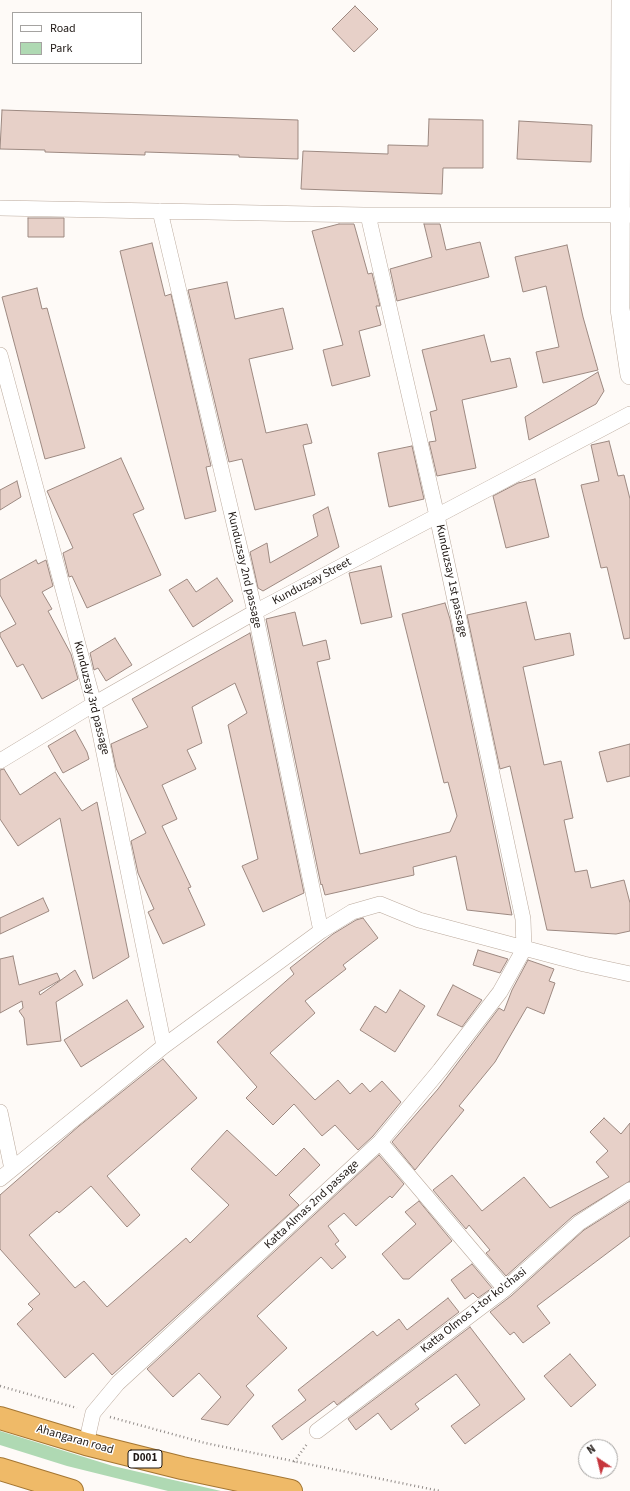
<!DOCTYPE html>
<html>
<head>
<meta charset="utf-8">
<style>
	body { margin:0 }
	#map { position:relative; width:630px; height:1491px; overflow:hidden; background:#fefaf7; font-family:"Source Sans 3",sans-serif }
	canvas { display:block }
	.legend { position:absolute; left:12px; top:12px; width:130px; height:52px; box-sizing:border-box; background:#fff; border:1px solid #a5a3a1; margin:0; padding:5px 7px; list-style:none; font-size:12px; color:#1f1814 }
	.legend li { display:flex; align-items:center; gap:8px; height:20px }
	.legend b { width:20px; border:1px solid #a5a3a1 }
	.north { position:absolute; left:578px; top:1439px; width:40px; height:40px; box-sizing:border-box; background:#fff; border:1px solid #a5a3a1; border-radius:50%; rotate:325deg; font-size:11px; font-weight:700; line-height:16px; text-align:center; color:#1f1814 }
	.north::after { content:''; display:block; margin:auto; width:14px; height:18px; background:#c6363d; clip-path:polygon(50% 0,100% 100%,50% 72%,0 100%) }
</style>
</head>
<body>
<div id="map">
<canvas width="630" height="1491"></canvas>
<ul class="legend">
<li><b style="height:5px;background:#fff"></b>Road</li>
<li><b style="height:11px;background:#afd9b3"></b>Park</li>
</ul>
<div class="north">N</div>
</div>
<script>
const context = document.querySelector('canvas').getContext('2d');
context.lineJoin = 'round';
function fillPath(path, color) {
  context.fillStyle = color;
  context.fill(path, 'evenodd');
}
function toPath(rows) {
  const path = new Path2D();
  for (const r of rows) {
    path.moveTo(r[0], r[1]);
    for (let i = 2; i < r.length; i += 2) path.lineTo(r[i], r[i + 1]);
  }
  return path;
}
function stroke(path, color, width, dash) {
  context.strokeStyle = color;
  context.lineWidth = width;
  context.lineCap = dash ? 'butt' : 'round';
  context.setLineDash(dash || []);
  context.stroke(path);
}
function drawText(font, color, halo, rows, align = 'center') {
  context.font = font + ' "Source Sans 3",sans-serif';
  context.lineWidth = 3;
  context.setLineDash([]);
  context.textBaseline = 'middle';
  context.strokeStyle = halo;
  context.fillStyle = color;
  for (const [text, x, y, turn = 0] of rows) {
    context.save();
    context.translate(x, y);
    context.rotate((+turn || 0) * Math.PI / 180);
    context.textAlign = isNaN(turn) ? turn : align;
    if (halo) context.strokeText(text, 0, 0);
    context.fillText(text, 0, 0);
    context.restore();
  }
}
fillPath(toPath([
	[0,1431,113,1466,221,1491,168,1491,67,1466,0,1445]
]), '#afd9b3');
const building = toPath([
	[355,6,378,29,354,52,332,29,355,6],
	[2,110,298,120,298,159,239,157,239,155,145,152,145,155,45,152,45,150,0,149,2,110],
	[429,119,483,120,483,168,443,168,442,194,301,189,303,151,388,154,388,145,428,146,429,119],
	[519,121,592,125,591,162,517,159,519,121],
	[28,218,64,218,64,237,28,237,28,218],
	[339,224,354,224,368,274,372,273,380,306,376,306,381,325,359,331,370,376,332,386,323,350,343,345,312,231,339,224],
	[424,224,440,224,446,250,480,242,489,277,397,301,390,269,432,257,424,224],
	[152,243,165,296,171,294,211,466,206,467,216,511,185,519,120,251,152,243],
	[567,245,583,317,598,370,543,383,536,352,559,347,554,324,546,286,523,292,515,257,567,245],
	[227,282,235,319,283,308,293,349,249,359,266,433,307,424,312,443,303,445,315,495,255,510,242,459,229,462,188,290,227,282],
	[37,288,42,309,47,308,85,448,45,459,2,297,37,288],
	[484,335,491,362,510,358,517,387,462,400,476,468,437,476,429,442,436,441,430,412,437,410,422,350,484,335],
	[598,372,604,391,596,404,529,440,525,417,598,372],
	[609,441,618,476,624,475,630,499,630,638,624,639,607,567,601,568,581,485,599,481,591,445,609,441],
	[412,446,424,499,389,507,378,453,412,446],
	[121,458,144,509,133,514,161,575,87,608,72,576,69,577,63,553,73,548,47,491,121,458],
	[535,479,549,537,506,548,493,496,518,483,535,479],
	[17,481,21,497,0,510,0,490,17,481],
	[328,507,339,547,263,591,258,588,250,552,267,543,270,563,318,536,313,515,328,507],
	[36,560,38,564,46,560,53,586,42,592,52,609,48,611,71,654,78,679,42,699,23,664,17,667,0,636,0,633,16,624,0,595,0,580,36,560],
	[381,566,392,617,361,624,349,573,381,566],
	[217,578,233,601,193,627,169,590,187,579,196,592,217,578],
	[526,602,535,640,570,633,574,655,523,667,544,765,561,761,573,818,564,820,575,872,587,870,591,888,624,880,630,903,630,931,616,934,547,930,510,766,500,769,467,615,526,602],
	[445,603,450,619,512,915,467,910,456,856,413,867,414,875,325,895,322,884,321,885,266,619,295,612,303,646,326,640,330,659,317,662,360,854,450,832,457,816,448,782,444,783,402,614,445,603],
	[250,633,304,893,263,912,242,866,258,859,228,725,247,713,235,683,192,707,202,743,187,750,196,769,162,785,177,819,162,826,191,887,188,888,205,925,163,944,148,912,154,909,138,873,131,841,146,833,116,768,111,744,148,727,132,699,250,633],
	[115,638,132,665,106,681,98,668,94,670,90,653,115,638],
	[75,730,87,752,89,759,63,773,48,746,75,730],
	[630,744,630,776,607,782,599,752,630,744],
	[4,769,20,795,55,772,82,811,97,802,129,957,93,979,60,818,18,846,0,819,0,770,4,769],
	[43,898,49,911,0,934,0,918,43,898],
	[363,918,378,938,343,965,346,969,305,1001,315,1013,270,1053,315,1100,338,1080,350,1094,362,1083,370,1092,382,1081,401,1102,373,1136,358,1150,335,1125,322,1136,294,1104,273,1125,246,1098,257,1087,217,1042,294,974,290,968,333,934,356,920,363,918],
	[478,950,508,959,500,973,473,965,478,950],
	[13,956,19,985,57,973,60,980,39,992,40,995,75,970,83,985,56,1002,61,1041,27,1045,24,1018,19,1011,23,1008,22,1001,0,1013,0,959,13,956],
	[528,960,554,969,549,981,555,983,544,1014,527,1007,495,1062,459,1106,464,1110,415,1170,392,1142,438,1089,499,1008,504,1011,512,990,528,960],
	[453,985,482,1000,462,1027,437,1015,453,985],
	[400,990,425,1006,395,1052,360,1030,375,1006,386,1013,400,990],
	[127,1000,144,1027,81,1067,64,1040,127,1000],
	[163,1059,197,1098,107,1176,140,1215,127,1227,91,1186,59,1213,57,1211,29,1235,75,1288,84,1281,107,1307,186,1238,190,1243,229,1205,191,1169,227,1130,276,1176,304,1148,320,1165,289,1195,299,1205,112,1375,93,1353,65,1378,17,1324,33,1309,28,1304,40,1294,0,1249,0,1195,79,1126,163,1059],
	[604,1118,621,1134,630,1123,630,1181,573,1216,506,1276,486,1253,490,1250,469,1225,466,1229,433,1190,452,1175,482,1211,524,1177,550,1208,609,1177,596,1162,608,1151,590,1132,604,1118],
	[379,1155,404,1184,392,1198,390,1196,356,1226,344,1213,328,1226,339,1241,335,1244,346,1257,332,1269,321,1257,257,1316,287,1348,246,1386,254,1395,228,1425,201,1419,221,1397,199,1373,173,1397,147,1369,379,1155],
	[419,1201,452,1241,409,1279,403,1279,382,1254,416,1224,405,1212,419,1201],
	[630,1201,630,1236,537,1306,550,1323,523,1343,514,1332,510,1335,490,1312,511,1296,584,1230,630,1201],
	[472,1264,492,1288,478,1298,473,1293,465,1299,451,1280,472,1264],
	[448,1298,459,1312,337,1405,334,1401,282,1440,272,1426,306,1400,298,1390,373,1331,377,1336,399,1319,407,1330,448,1298],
	[470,1327,525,1399,465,1444,451,1426,480,1405,456,1374,415,1404,419,1409,391,1430,378,1413,356,1430,348,1419,470,1327],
	[570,1354,596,1385,571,1407,544,1376,570,1354]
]);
fillPath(building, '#e7d0c8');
stroke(building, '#9d8981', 1);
const minor = toPath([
	[0,208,364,215,630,215],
	[160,211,255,612,321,931],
	[0,355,94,704,164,1046],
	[0,761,94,704,255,612,630,414],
	[0,1112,12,1169],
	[380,1142,505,1289],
	[0,1179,164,1046,321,931,352,912,380,904,419,920,584,964,630,974],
	[317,1431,505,1289,579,1223,630,1190],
	[86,1444,93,1413,118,1383,380,1142,440,1070,500,992,524,949,523,919,437,516,368,215]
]);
const tertiary = toPath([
	[621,0,620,309,630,375]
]);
const trunk = toPath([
	[0,1418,86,1444,182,1468,291,1491],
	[0,1469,72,1491]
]);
stroke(minor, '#bbaa9d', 16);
stroke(tertiary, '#bbaa9d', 20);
stroke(trunk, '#a47632', 24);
stroke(toPath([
	[0,1386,77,1408],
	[110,1417,205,1443,440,1491],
	[294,1462,307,1444]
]), '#918b88', 2.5, [1, 3]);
stroke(minor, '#fff', 15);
stroke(tertiary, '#fff', 19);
stroke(trunk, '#efba68', 22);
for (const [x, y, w] of [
	[145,1459,34]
]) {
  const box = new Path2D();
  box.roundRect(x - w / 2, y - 9, w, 18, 3);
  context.fillStyle = '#fff';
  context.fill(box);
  stroke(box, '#1f1814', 1);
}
drawText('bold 11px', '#1f1814', null, [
	["D001",145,1459]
]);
drawText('12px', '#1f1814', '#fff', [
	["Kunduzsay 2nd passage",244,570,77],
	["Kunduzsay 1st passage",451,581,78],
	["Kunduzsay Street",312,582,-28],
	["Kunduzsay 3rd passage",91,698,76],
	["Katta Almas 2nd passage",312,1205,-43],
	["Katta Olmos 1-tor ko'chasi",474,1311,-38],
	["Ahangaran road",75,1440,16]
]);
</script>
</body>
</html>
